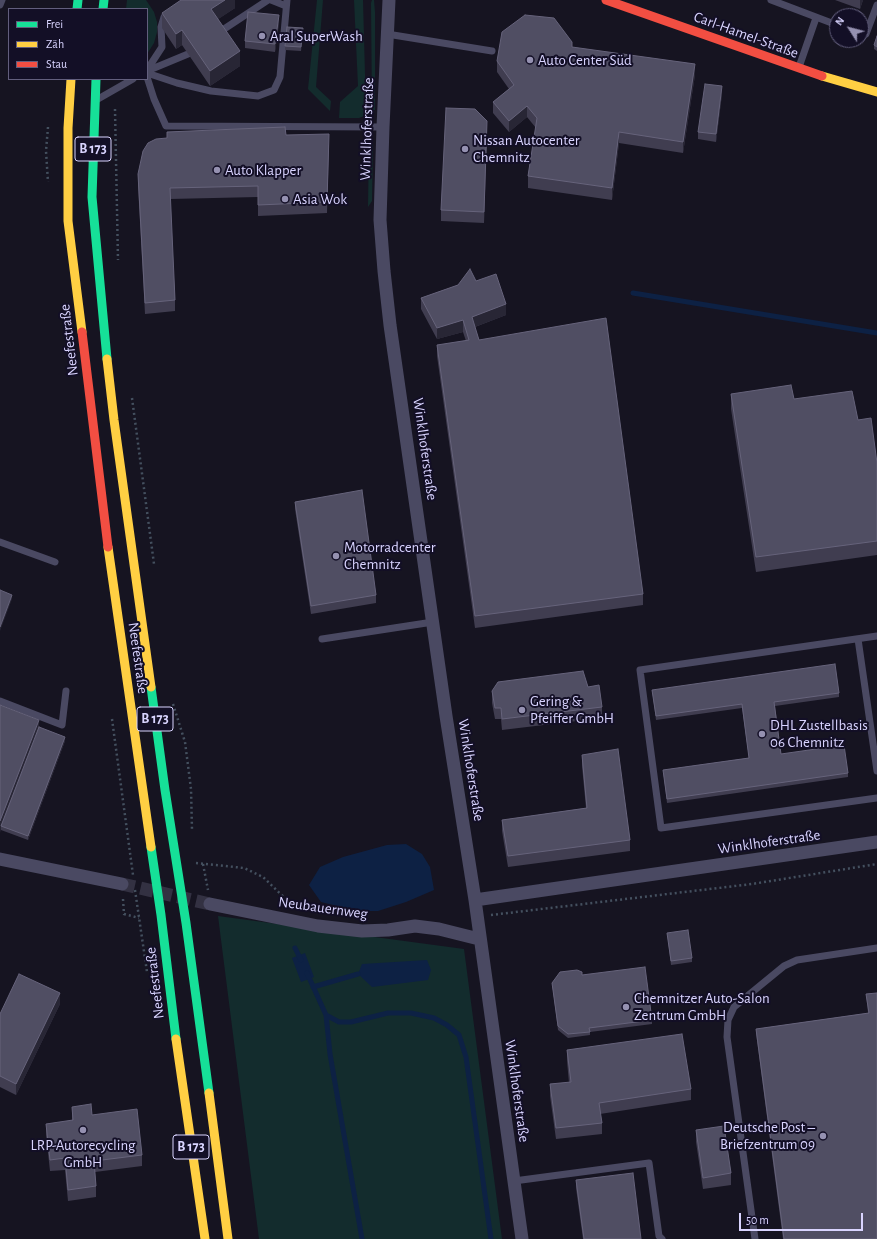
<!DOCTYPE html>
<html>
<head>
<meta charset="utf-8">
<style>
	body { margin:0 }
	#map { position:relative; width:877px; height:1239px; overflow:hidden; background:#161421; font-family:"Alegreya Sans",sans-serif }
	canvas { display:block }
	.legend { position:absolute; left:8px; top:8px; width:140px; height:72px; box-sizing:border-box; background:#130f26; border:1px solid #625e7d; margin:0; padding:5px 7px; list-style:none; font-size:12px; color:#d9d4ff }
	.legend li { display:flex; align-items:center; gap:8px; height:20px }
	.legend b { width:20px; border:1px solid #625e7d }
	.north { position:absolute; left:829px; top:8px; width:40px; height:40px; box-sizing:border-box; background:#130f26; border:1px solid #625e7d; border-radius:50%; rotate:306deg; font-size:11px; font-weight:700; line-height:16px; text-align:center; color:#d9d4ff }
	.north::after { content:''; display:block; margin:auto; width:14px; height:18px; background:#9591b1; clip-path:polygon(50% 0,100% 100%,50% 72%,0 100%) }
	.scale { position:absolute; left:739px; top:1213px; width:124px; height:18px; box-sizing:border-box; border:2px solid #d9d4ff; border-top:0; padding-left:5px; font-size:12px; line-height:14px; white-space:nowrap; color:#d9d4ff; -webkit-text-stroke:3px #130f26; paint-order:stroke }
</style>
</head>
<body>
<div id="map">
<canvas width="877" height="1239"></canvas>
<ul class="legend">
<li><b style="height:5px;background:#16e098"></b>Frei</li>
<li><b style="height:5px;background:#ffcf43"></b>Zäh</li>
<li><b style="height:5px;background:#f24e42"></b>Stau</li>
</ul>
<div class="north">N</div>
<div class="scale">50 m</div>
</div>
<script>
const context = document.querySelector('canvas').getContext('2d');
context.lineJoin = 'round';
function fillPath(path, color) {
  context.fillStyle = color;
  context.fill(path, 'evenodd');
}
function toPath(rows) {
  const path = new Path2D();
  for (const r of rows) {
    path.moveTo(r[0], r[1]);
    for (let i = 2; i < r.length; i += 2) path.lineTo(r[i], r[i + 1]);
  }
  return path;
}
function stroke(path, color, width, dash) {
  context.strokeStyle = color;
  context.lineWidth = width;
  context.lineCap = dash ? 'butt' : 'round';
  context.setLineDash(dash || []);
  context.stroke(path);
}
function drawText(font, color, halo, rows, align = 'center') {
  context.font = font + ' "Alegreya Sans",sans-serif';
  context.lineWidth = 4;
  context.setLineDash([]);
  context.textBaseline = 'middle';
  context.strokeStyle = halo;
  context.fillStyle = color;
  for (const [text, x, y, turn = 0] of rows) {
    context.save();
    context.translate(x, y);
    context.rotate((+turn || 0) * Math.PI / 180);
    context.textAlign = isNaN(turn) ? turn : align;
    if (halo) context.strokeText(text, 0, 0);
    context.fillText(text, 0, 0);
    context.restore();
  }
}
fillPath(toPath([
	[127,0,146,0,154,12,157,22,157,32,154,43,147,54,147,9,126,9],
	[317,0,323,0,316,87,331,101,330,111,308,89],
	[354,0,363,0,366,112,364,116,359,118,339,118,340,102,358,86],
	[372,0,374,0,375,12,375,110,372,110,371,3],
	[369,141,373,144,372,201,368,207],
	[218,916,464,949,502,1239,259,1239]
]), '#132c2d');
fillPath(toPath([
	[406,844,422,854,430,867,434,890,406,902,378,911,358,911,321,902,309,885,320,867,343,857,387,845],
	[305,953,314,977,301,982,292,958],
	[427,960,431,970,428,980,372,987,358,974,362,964]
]), '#0d2144');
stroke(toPath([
	[633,293,877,333],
	[295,948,301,960],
	[307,973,326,1015,339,1022,351,1022,388,1013,411,1013,434,1018,447,1025,459,1035,466,1057,491,1239],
	[313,987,358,974],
	[326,1015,330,1054,362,1239]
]), '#0d2144', 5);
stroke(toPath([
	[122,884,210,904]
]), '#333142', 13, [13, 6]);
stroke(toPath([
	[115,109,118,260],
	[48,127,46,151,48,182],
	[132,398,154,564],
	[173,704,185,742,191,789,192,830],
	[112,719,133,875],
	[196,863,244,868,263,877,292,905],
	[203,864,208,890],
	[135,890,147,972],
	[123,899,124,914,139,918],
	[491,915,752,884,877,864]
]), '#44505f', 2.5, [2, 3]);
stroke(toPath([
	[271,0,286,6],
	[771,0,837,25],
	[0,5,2,0],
	[218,33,268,0],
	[861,33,866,34,877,5],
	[387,34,492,51],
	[799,67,816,18],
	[147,70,162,47,161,27,164,17,166,16],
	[147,71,188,54],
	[147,73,177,83,211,91,258,96,274,90,280,77,287,0],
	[147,77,154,99,166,126,383,127],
	[98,99,133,79],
	[0,542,55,562],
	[877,636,640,670,661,828,877,798],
	[322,639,433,622],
	[858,639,877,771],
	[0,701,62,725,66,691],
	[514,1181,649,1163,659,1236,662,1239],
	[755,1239,727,1037,728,1020,734,1007,784,966,797,960,877,948]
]), '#4a4962', 7);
stroke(toPath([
	[389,0,383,127,380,220,384,271,390,325,446,716,475,900,522,1239],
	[0,859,122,884],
	[475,900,877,842],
	[210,904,318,926,362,931,388,930,415,926,439,929,479,939]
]), '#4a4962', 13);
stroke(toPath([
	[77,9,78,0],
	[103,9,104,0],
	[96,79,92,197,107,359],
	[151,687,165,790,186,923,209,1093],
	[151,847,161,915,176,1039]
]), '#16e098', 9);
stroke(toPath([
	[822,76,877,92],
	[71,79,68,128,68,221,82,332],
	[107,359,114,420,151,687],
	[108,547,151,847],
	[176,1039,205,1239],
	[209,1093,228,1239]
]), '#ffcf43', 9);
stroke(toPath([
	[606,0,822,76],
	[82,332,108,547]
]), '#f24e42', 9);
fillPath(toPath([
	[235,0,235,8,218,19,240,66,210,86,182,45,176,49,162,28,162,13],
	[835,0,863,0,860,9],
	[279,23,275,52,245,48,245,41],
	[303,28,301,51,285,50,285,46],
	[877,36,877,51,874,49,874,45],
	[572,47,695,75,683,153,619,143,612,200,528,188,528,176,536,128,527,117,509,132,493,113,493,102,509,89,497,72,497,61],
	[722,94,716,142,698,139,698,132],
	[487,132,484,223,441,221,441,210],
	[286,135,329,145,327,213,258,216,258,197,170,199,175,300,175,311,145,314,138,186,138,174],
	[476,281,506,315,475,327,479,340,643,594,643,605,475,628,437,356,437,345,466,341,463,332,437,339,421,309,421,298,458,285],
	[731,394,794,399,858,420,877,463,877,555,756,572,731,409],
	[295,502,376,595,376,603,311,614,295,509],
	[588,687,602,707,602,718,502,730,501,719,495,719,492,703,492,691],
	[652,690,839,693,839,697,775,706,781,754,848,773,848,777,667,803,663,770,749,758,742,708,656,720],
	[0,705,39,727,65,741,28,840,1,830],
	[582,755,630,840,630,851,508,867,502,831,502,820,586,808,582,766],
	[667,933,692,958,692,962,671,965],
	[582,975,652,1020,652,1024,590,1032,590,1035,568,1038,558,1030,552,983],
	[877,993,877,1239,783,1239,756,1033,756,1029,868,1013,866,994],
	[60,1004,16,1095,0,1087,0,1014],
	[567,1050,691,1089,691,1100,600,1114,602,1123,602,1134,556,1139,550,1096,550,1084,569,1083,567,1061],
	[72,1107,92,1115,142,1155,142,1166,95,1172,96,1186,96,1197,68,1201,65,1170,50,1171,46,1135,46,1124,72,1121],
	[696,1130,731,1173,731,1185,703,1189,696,1142],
	[576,1180,641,1239,583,1239,576,1188]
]), '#403d50');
fillPath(toPath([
	[225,0,235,0,235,8,211,24,211,9],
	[860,0,863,0,860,9],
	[279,15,279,23,275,52,275,44],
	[182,30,182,45,176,49,176,34],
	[240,51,240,66,210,86,210,71],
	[695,64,695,75,683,153,683,142],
	[722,86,722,94,716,142,716,134],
	[527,106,527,117,509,132,509,121],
	[487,121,487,132,484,223,484,212],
	[619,132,619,143,612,200,612,188],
	[506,304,506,315,472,328,472,317],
	[463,320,463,332,437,339,437,328],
	[12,595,12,599,0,631,0,627],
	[39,720,39,731,1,826,1,829,0,833,0,821],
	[65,737,65,741,28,840,28,836],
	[60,993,60,1004,16,1095,16,1084]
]), '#282635');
const building = toPath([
	[181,0,225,0,211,9,240,51,210,71,182,30,176,34,162,13,181,0],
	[248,12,279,15,275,44,245,41,248,12],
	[525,15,554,18,572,42,572,47,695,64,683,142,619,132,612,188,528,176,537,118,527,106,509,121,493,102,514,85,497,61,502,32,525,15],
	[287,27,303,28,301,47,285,46,287,27],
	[877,36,877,47,874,45,877,36],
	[705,84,722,86,716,134,698,132,705,84],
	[446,108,475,109,487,121,484,212,441,210,446,108],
	[285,127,286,135,329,134,327,202,258,205,258,186,170,188,175,300,145,303,138,174,143,151,148,143,156,139,167,138,167,132,285,127],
	[470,269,476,281,496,274,506,304,472,317,479,340,606,318,643,594,475,616,437,345,469,340,463,320,437,328,421,298,458,285,470,269],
	[791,385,794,399,852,391,858,420,871,418,877,463,877,541,756,557,731,394,791,385],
	[362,490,376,595,311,606,295,502,362,490],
	[0,590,12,595,0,627,0,590],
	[835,664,839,693,774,702,781,754,844,745,848,773,667,799,663,770,749,758,742,704,656,716,652,690,835,664],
	[583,671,588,687,599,685,602,707,502,719,501,708,495,708,492,691,498,682,583,671],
	[0,705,39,720,0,821,0,705],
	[39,727,65,737,28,836,1,826,39,727],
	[618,749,630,840,508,856,502,820,587,808,582,755,618,749],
	[688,930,692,958,671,961,667,933,688,930],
	[645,967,652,1020,589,1028,590,1032,568,1034,558,1026,552,983,560,972,577,970,582,972,582,975,645,967],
	[19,974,60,993,16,1084,0,1076,0,1014,19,974],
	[877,993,877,1239,784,1239,756,1029,869,1013,866,994,877,993],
	[682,1034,691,1089,599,1103,602,1123,556,1128,550,1084,571,1082,567,1050,682,1034],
	[91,1104,92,1115,137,1109,142,1155,94,1161,96,1186,68,1190,65,1158,50,1160,46,1124,73,1120,72,1107,91,1104],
	[724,1126,731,1173,703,1178,696,1130,724,1126],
	[633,1173,641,1239,584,1239,576,1180,633,1173]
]);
fillPath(building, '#504e63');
stroke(building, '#66637b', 1);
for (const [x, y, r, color] of [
	[262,36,4,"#9591b1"],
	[530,60,4,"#9591b1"],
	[465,149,4,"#9591b1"],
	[217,170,4,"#9591b1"],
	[285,199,4,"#9591b1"],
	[336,556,4,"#9591b1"],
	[522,710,4,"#9591b1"],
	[762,734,4,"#9591b1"],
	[626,1007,4,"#9591b1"],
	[83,1130,4,"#9591b1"],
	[823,1136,4,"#9591b1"]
]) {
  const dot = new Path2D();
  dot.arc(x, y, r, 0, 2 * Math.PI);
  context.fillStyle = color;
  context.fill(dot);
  stroke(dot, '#130f26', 1.5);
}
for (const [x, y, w] of [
	[93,149,36],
	[155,719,36],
	[191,1147,36]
]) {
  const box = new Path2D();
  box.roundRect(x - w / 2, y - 12, w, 24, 3);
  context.fillStyle = '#130f26';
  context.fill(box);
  stroke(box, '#d9d4ff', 1);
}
drawText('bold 14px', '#d9d4ff', null, [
	["B 173",93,149],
	["B 173",155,719],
	["B 173",191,1147]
]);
drawText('15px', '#d9d4ff', '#130f26', [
	["Carl-Hamel-Straße",746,35,20],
	["Winklhoferstraße",367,129,-88],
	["Neefestraße",69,340,-97],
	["Winklhoferstraße",425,449,82],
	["Neefestraße",138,658,82],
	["Winklhoferstraße",471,770,81],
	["Winklhoferstraße",769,842,-8],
	["Neubauernweg",323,908,8],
	["Neefestraße",155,983,-97],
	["Winklhoferstraße",517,1091,82]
]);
drawText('15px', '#d9d4ff', '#130f26', [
	["Aral SuperWash",270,36],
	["Auto Center Süd",538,60],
	["Nissan Autocenter",473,140],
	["Chemnitz",473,157],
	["Auto Klapper",225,170],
	["Asia Wok",293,199],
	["Motorradcenter",344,547],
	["Chemnitz",344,564],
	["Gering &",530,701],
	["Pfeiffer GmbH",530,718],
	["DHL Zustellbasis",770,725],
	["06 Chemnitz",770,742],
	["Chemnitzer Auto-Salon",634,998],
	["Zentrum GmbH",634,1015],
	["Deutsche Post –",815,1127,"right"],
	["Briefzentrum 09",815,1144,"right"],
	["LRP-Autorecycling",83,1145,"center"],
	["GmbH",83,1162,"center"]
], 'left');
</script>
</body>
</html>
